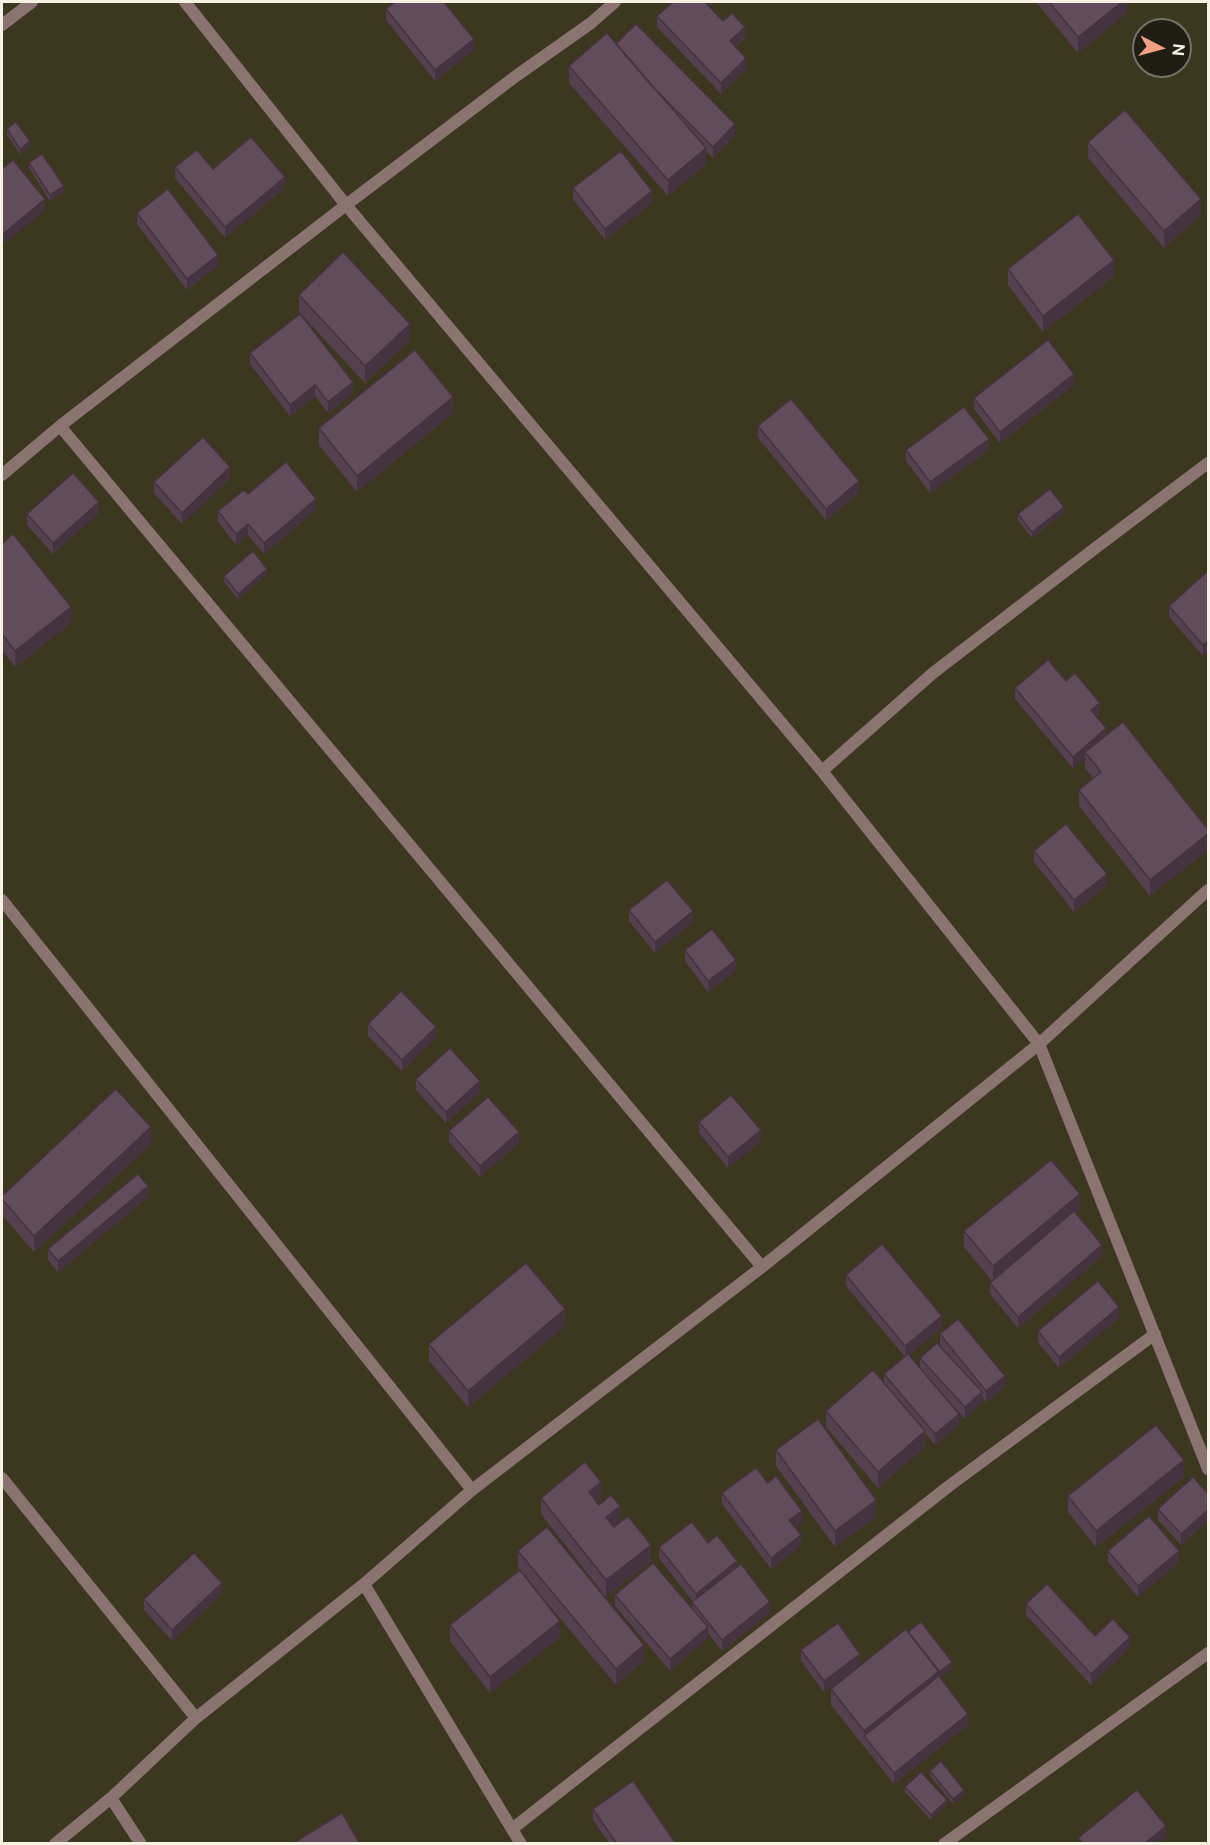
<!DOCTYPE html>
<html>
<head>
<meta charset="utf-8">
<style>
	body { margin:0 }
	#map { position:relative; width:1210px; height:1845px; overflow:hidden; background:#3c371f; font-family:"Public Sans",sans-serif }
	canvas { display:block }
	.frame { position:absolute; inset:0; border:3px solid #f5f2e4; pointer-events:none }
	.north { position:absolute; left:1132px; top:18px; width:60px; height:60px; box-sizing:border-box; background:#201e14; border:2px solid #757367; border-radius:50%; rotate:96deg; font-size:16px; font-weight:700; line-height:24px; text-align:center; color:#f5f2e4 }
	.north::after { content:''; display:block; margin:auto; width:21px; height:27px; background:#f3a082; clip-path:polygon(50% 0,100% 100%,50% 72%,0 100%) }
</style>
</head>
<body>
<div id="map">
<canvas width="1210" height="1845"></canvas>
<div class="frame"></div>
<div class="north">N</div>
</div>
<script>
const context = document.querySelector('canvas').getContext('2d');
context.lineJoin = 'round';
function toPath(rows) {
  const path = new Path2D();
  for (const r of rows) {
    path.moveTo(r[0], r[1]);
    for (let i = 2; i < r.length; i += 2) path.lineTo(r[i], r[i + 1]);
  }
  return path;
}
function stroke(path, color, width, dash) {
  context.strokeStyle = color;
  context.lineWidth = width;
  context.lineCap = dash ? 'butt' : 'round';
  context.setLineDash(dash || []);
  context.stroke(path);
}
function fillPath(path, color) {
  context.fillStyle = color;
  context.fill(path, 'evenodd');
}
stroke(toPath([
	[185,2,346,205,822,771,1039,1044,1208,1469],
	[2,25,32,2],
	[60,426,762,1267],
	[2,475,60,426,346,205,516,76,591,23,615,2],
	[822,771,933,673,1098,546,1208,463],
	[2,900,472,1490],
	[2,1478,196,1718],
	[364,1584,521,1844],
	[111,1798,141,1844],
	[512,1829,949,1486,1155,1334],
	[55,1844,111,1798,196,1718,364,1584,472,1490,762,1267,1039,1044,1208,890],
	[944,1844,1208,1653]
]), '#8a7371', 12);
fillPath(toPath([
	[713,2,713,3,709,7,723,21,745,38,736,47,746,69,721,94,657,27,657,16],
	[1036,2,1127,2,1127,13,1078,53],
	[386,9,474,50,435,81,386,20],
	[616,44,735,135,713,158,706,151,706,164,668,196,569,83,569,66],
	[7,129,30,147,20,154,7,135],
	[1088,142,1201,215,1164,248,1088,158],
	[29,163,64,192,50,201,29,168],
	[175,167,213,169,285,188,225,238,175,178],
	[573,188,652,203,605,240,573,199],
	[137,213,218,266,187,290,137,224],
	[1008,269,1114,276,1043,332,1008,285],
	[299,295,410,340,365,383,299,312],
	[250,353,353,393,328,413,315,396,290,416,250,364],
	[1074,385,1000,443,974,409,974,398],
	[453,413,357,492,319,445,319,428],
	[758,426,859,493,826,520,758,438],
	[906,450,989,450,930,493,906,461],
	[230,478,182,524,154,493,154,482],
	[248,494,316,510,264,554,248,535,236,545,218,522,218,511],
	[99,513,53,554,27,525,27,514],
	[1064,513,1032,538,1018,520,1018,514],
	[2,544,71,623,15,667,2,650],
	[1209,570,1209,652,1203,656,1169,617,1169,606],
	[267,574,238,599,224,582,224,576],
	[1066,681,1100,714,1097,717,1106,735,1209,831,1209,849,1150,896,1079,806,1079,790,1093,778,1085,768,1085,758,1073,768,1015,699,1015,688],
	[1034,851,1107,885,1074,912,1034,862],
	[629,910,693,922,655,953,629,921],
	[685,950,736,971,708,992,685,961],
	[368,1024,436,1038,402,1071,368,1036],
	[416,1079,480,1092,446,1123,416,1090],
	[699,1122,761,1141,728,1168,699,1133],
	[449,1131,519,1143,480,1177,449,1142],
	[151,1144,34,1252,2,1215,2,1196],
	[148,1197,58,1272,48,1260,48,1249],
	[1080,1210,1076,1214,1102,1256,1018,1328,990,1294,990,1283,992,1281,964,1247,964,1231],
	[846,1275,942,1327,909,1355,920,1368,920,1358,948,1356,940,1345,940,1334,1005,1387,986,1402,982,1397,982,1403,965,1419,934,1385,959,1425,935,1445,925,1433,925,1447,878,1488,826,1427,826,1411,884,1383,884,1374,905,1357,846,1286],
	[1119,1318,1059,1368,1038,1342,1038,1331],
	[565,1326,468,1407,429,1361,429,1344],
	[776,1450,876,1517,835,1547,776,1466],
	[1184,1477,1096,1547,1068,1512,1068,1496],
	[768,1483,802,1522,795,1527,801,1546,771,1569,722,1504,722,1493],
	[1209,1495,1209,1520,1181,1545,1158,1520,1158,1509],
	[541,1498,601,1498,597,1501,620,1522,614,1527,651,1561,606,1597,541,1514],
	[708,1543,737,1566,770,1613,722,1651,708,1633,708,1638,670,1671,615,1606,615,1595,692,1608,693,1602,659,1558,659,1547],
	[518,1551,644,1661,616,1685,522,1573,560,1637,490,1693,450,1641,450,1625,520,1570,518,1568],
	[1108,1551,1179,1562,1138,1597,1108,1562],
	[222,1594,172,1641,144,1610,144,1599],
	[1026,1604,1095,1636,1130,1648,1091,1685,1026,1615],
	[908,1632,952,1668,940,1677,968,1725,894,1784,831,1705,831,1689],
	[801,1650,860,1665,824,1692,801,1661],
	[930,1771,964,1795,953,1804,930,1776],
	[905,1787,947,1805,931,1820,905,1792],
	[593,1809,676,1844,610,1844,593,1820]
]), '#54404e');
fillPath(toPath([
	[704,2,713,2,713,3,704,12],
	[1122,2,1127,2,1127,13,1078,53,1078,37],
	[745,27,745,38,730,52,730,41],
	[474,39,474,50,435,81,435,70],
	[746,58,746,69,721,94,721,83],
	[735,124,735,135,713,158,713,147],
	[30,141,30,147,20,154,20,149],
	[706,148,706,164,668,196,668,180],
	[285,177,285,188,225,238,225,227],
	[64,186,64,192,50,201,50,195],
	[652,191,652,203,605,240,605,229],
	[45,199,45,210,2,246,2,235],
	[1201,199,1201,215,1164,248,1164,231],
	[218,255,218,266,187,290,187,279],
	[1114,260,1114,276,1043,332,1043,316],
	[410,324,410,340,365,383,365,366],
	[1074,374,1074,385,1000,443,1000,432],
	[353,382,353,393,328,413,328,402],
	[315,385,315,396,290,416,290,405],
	[453,397,453,413,357,492,357,476],
	[989,439,989,450,930,493,930,482],
	[230,467,230,478,182,524,182,513],
	[859,481,859,493,826,520,826,509],
	[316,499,316,510,264,554,264,543],
	[99,502,99,513,53,554,53,543],
	[1064,507,1064,513,1032,538,1032,532],
	[248,524,248,535,236,545,236,534],
	[267,569,267,574,238,599,238,594],
	[71,607,71,623,15,667,15,651],
	[1209,641,1209,652,1203,656,1203,645],
	[3,651,3,668,2,669,2,652],
	[1100,703,1100,714,1091,721,1091,710],
	[1106,728,1106,739,1085,752,1085,758,1073,768,1073,757],
	[1209,833,1209,849,1150,896,1150,880],
	[1107,874,1107,885,1074,912,1074,900],
	[693,911,693,922,655,953,655,942],
	[736,960,736,971,708,992,708,981],
	[436,1027,436,1038,402,1071,402,1060],
	[480,1081,480,1092,446,1123,446,1112],
	[151,1127,151,1144,34,1252,34,1236],
	[761,1130,761,1141,728,1168,728,1157],
	[519,1132,519,1143,480,1177,480,1166],
	[148,1186,148,1197,58,1272,58,1261],
	[1080,1194,1080,1210,993,1282,993,1266],
	[1102,1245,1102,1256,1018,1328,1018,1317],
	[1119,1307,1119,1318,1059,1368,1059,1357],
	[565,1309,565,1326,468,1407,468,1391],
	[942,1316,942,1327,905,1358,905,1346],
	[1005,1376,1005,1387,986,1402,986,1391],
	[982,1392,982,1403,965,1419,965,1407],
	[959,1414,959,1425,935,1445,935,1434],
	[925,1431,925,1447,878,1488,878,1472],
	[1184,1460,1184,1477,1096,1547,1096,1531],
	[601,1482,601,1498,589,1508,589,1492],
	[876,1500,876,1517,835,1547,835,1531],
	[620,1506,620,1522,606,1533,606,1517],
	[1209,1509,1209,1520,1181,1545,1181,1534],
	[802,1511,802,1522,789,1532,789,1520],
	[801,1535,801,1546,771,1569,771,1558],
	[651,1545,651,1561,606,1597,606,1580],
	[1179,1551,1179,1562,1138,1597,1138,1586],
	[737,1561,737,1572,696,1605,696,1594],
	[222,1583,222,1594,172,1641,172,1630],
	[770,1602,770,1613,722,1651,722,1640],
	[560,1621,560,1637,490,1693,490,1677],
	[708,1627,708,1638,670,1671,670,1659],
	[1130,1637,1130,1648,1091,1685,1091,1674],
	[644,1645,644,1661,616,1685,616,1669],
	[860,1654,860,1665,824,1692,824,1681],
	[952,1662,952,1668,864,1736,864,1731,939,1671],
	[968,1714,968,1725,894,1784,894,1773],
	[964,1790,964,1795,953,1804,953,1799],
	[947,1800,947,1805,931,1820,931,1815],
	[1166,1826,1166,1837,1157,1844,1144,1844]
]), '#453440');
const building = toPath([
	[395,2,444,2,474,39,435,70,386,9,395,2],
	[673,2,705,2,723,21,732,13,745,27,730,41,746,58,721,83,657,16,673,2],
	[1049,2,1122,2,1078,37,1049,2],
	[636,24,735,124,713,147,651,85,616,44,636,24],
	[607,33,706,148,668,180,569,66,607,33],
	[1125,110,1201,199,1164,231,1088,142,1125,110],
	[16,122,30,141,20,149,7,129,16,122],
	[251,137,285,177,225,227,175,167,197,150,213,169,251,137],
	[621,151,652,191,605,229,573,188,621,151],
	[42,154,64,186,50,195,29,163,42,154],
	[13,160,45,199,2,235,2,169,13,160],
	[168,189,218,255,187,279,137,213,168,189],
	[1078,214,1114,260,1043,316,1008,269,1078,214],
	[343,252,410,324,365,366,299,295,343,252],
	[300,314,353,382,328,402,315,385,290,405,250,353,300,314],
	[1048,340,1074,374,1000,432,974,398,1048,340],
	[415,350,453,397,357,476,319,428,415,350],
	[791,399,859,481,826,509,758,426,791,399],
	[964,407,989,439,930,482,906,450,964,407],
	[203,437,230,467,182,513,154,482,203,437],
	[286,462,316,499,264,543,248,524,236,534,218,511,244,490,248,494,286,462],
	[73,473,99,502,53,543,27,514,73,473],
	[1050,489,1064,507,1032,532,1018,514,1050,489],
	[13,534,71,607,15,651,2,634,2,544,13,534],
	[253,551,267,569,238,594,224,576,253,551],
	[1209,570,1209,641,1203,645,1169,606,1209,570],
	[1048,660,1066,681,1075,673,1100,703,1091,710,1106,728,1073,757,1015,688,1048,660],
	[1123,722,1209,831,1209,833,1150,880,1079,790,1101,772,1085,752,1123,722],
	[1066,824,1107,874,1074,900,1034,851,1066,824],
	[667,880,693,911,655,942,629,910,667,880],
	[712,929,736,960,708,981,685,950,712,929],
	[401,991,436,1027,402,1060,368,1024,401,991],
	[450,1048,480,1081,446,1112,416,1079,450,1048],
	[116,1089,151,1127,34,1236,2,1199,2,1196,116,1089],
	[731,1095,761,1130,728,1157,699,1122,731,1095],
	[488,1097,519,1132,480,1166,449,1131,488,1097],
	[1051,1160,1080,1194,993,1266,964,1231,1051,1160],
	[138,1174,148,1186,58,1261,48,1249,138,1174],
	[1074,1211,1102,1245,1018,1317,990,1283,1074,1211],
	[882,1244,942,1316,905,1346,846,1275,882,1244],
	[526,1263,565,1309,468,1391,429,1344,526,1263],
	[1098,1281,1119,1307,1059,1357,1038,1331,1098,1281],
	[958,1319,1005,1376,986,1391,940,1334,958,1319],
	[937,1343,982,1392,965,1407,920,1358,937,1343],
	[908,1354,959,1414,935,1434,884,1374,908,1354],
	[873,1370,925,1431,878,1472,826,1411,873,1370],
	[818,1419,876,1500,835,1531,776,1450,818,1419],
	[1156,1425,1184,1460,1096,1531,1068,1496,1156,1425],
	[585,1462,601,1482,589,1492,599,1505,611,1495,620,1506,606,1517,614,1527,628,1516,651,1545,606,1580,541,1498,585,1462],
	[756,1468,768,1483,776,1476,802,1511,789,1520,801,1535,771,1558,722,1493,756,1468],
	[1193,1477,1209,1495,1209,1509,1181,1534,1158,1509,1193,1477],
	[1149,1516,1179,1551,1138,1586,1108,1551,1149,1516],
	[692,1522,708,1543,717,1535,737,1561,696,1594,659,1547,692,1522],
	[547,1527,644,1645,616,1669,518,1551,547,1527],
	[194,1553,222,1583,172,1630,144,1599,194,1553],
	[653,1563,708,1627,670,1659,615,1595,653,1563],
	[741,1564,770,1602,722,1640,692,1602,741,1564],
	[520,1570,560,1621,490,1677,450,1625,520,1570],
	[1047,1584,1095,1636,1113,1619,1130,1637,1091,1674,1026,1604,1047,1584],
	[921,1622,952,1662,939,1672,908,1632,921,1622],
	[838,1623,860,1654,824,1681,801,1650,838,1623],
	[906,1629,939,1671,864,1731,831,1689,906,1629],
	[939,1676,968,1714,894,1773,864,1736,939,1676],
	[941,1761,964,1790,953,1799,930,1771,941,1761],
	[921,1772,947,1800,931,1815,905,1787,921,1772],
	[633,1781,676,1844,617,1844,593,1809,633,1781],
	[1137,1790,1166,1826,1144,1844,1083,1844,1078,1838,1137,1790],
	[342,1813,360,1844,292,1844,342,1813]
]);
fillPath(building, '#624b5b');
stroke(building, '#453440', 1.5);
</script>
</body>
</html>
